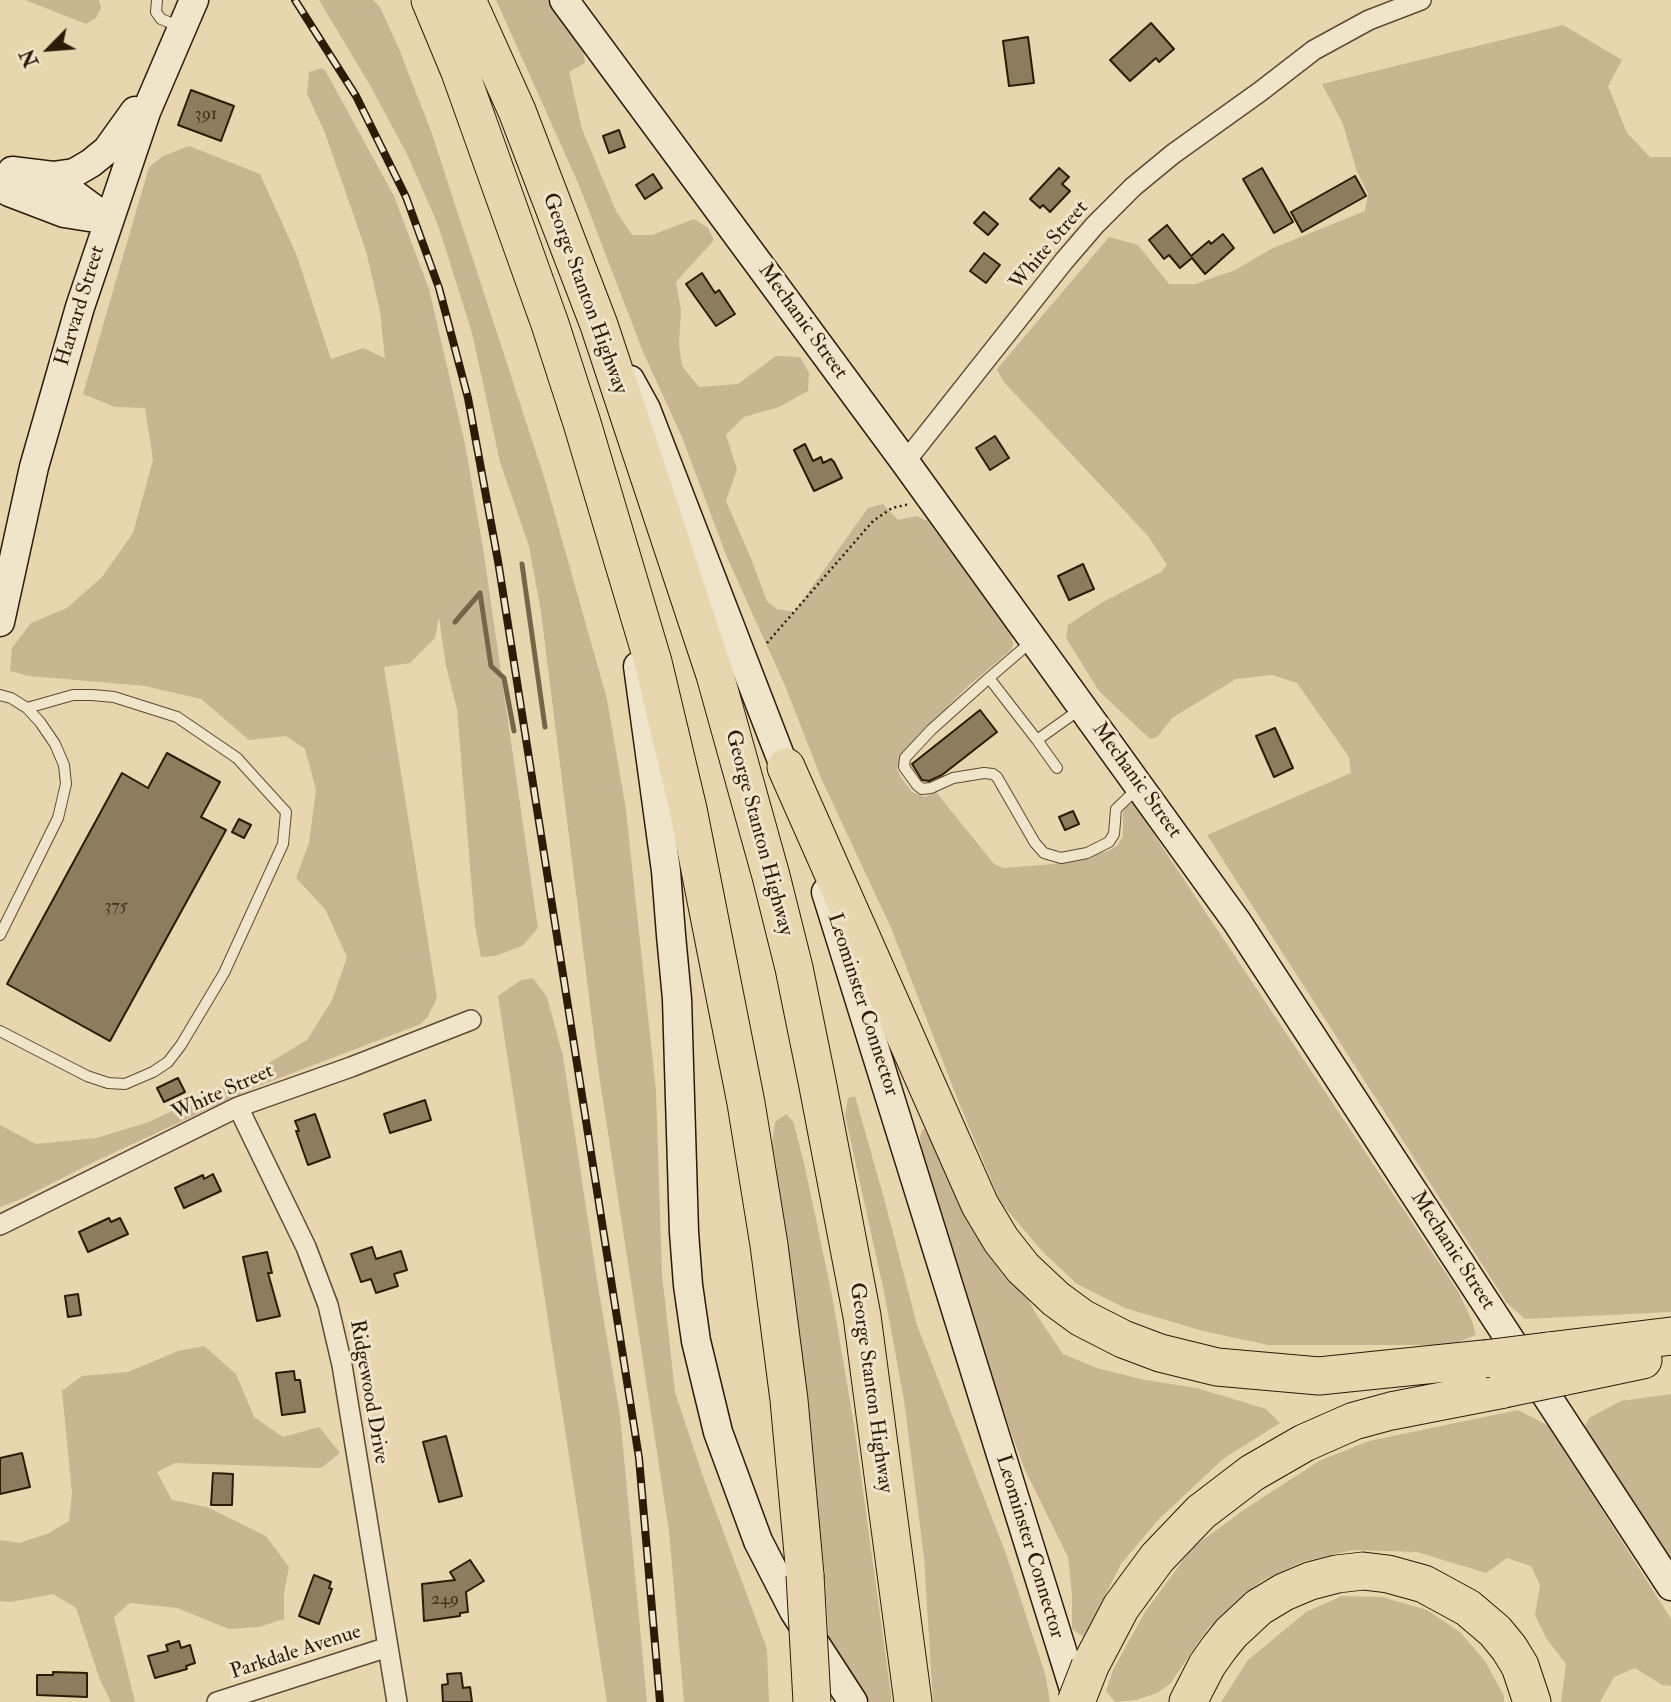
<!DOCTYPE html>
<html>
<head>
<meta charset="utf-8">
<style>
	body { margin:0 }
	#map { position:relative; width:1671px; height:1702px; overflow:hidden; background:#e8d6af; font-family:"IM FELL Double Pica",serif }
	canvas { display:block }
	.north { position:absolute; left:14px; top:14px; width:70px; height:70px; -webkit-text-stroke:5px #f0e4cb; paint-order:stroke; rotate:245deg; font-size:19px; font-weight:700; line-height:28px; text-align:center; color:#2d1b08 }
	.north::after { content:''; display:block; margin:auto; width:24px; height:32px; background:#2d1b08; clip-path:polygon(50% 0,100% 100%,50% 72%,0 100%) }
</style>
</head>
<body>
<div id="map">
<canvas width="1671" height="1702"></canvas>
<div class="north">N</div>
</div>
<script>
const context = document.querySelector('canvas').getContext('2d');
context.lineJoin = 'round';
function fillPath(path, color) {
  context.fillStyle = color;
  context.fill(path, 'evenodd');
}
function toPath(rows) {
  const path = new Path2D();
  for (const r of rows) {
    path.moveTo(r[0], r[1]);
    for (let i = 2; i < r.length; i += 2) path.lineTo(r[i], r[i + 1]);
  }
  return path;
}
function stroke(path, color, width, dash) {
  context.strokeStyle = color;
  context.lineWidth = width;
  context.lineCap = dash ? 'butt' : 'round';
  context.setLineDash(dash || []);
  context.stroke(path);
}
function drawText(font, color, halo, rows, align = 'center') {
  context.font = font + ' "IM FELL Double Pica",serif';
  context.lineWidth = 6;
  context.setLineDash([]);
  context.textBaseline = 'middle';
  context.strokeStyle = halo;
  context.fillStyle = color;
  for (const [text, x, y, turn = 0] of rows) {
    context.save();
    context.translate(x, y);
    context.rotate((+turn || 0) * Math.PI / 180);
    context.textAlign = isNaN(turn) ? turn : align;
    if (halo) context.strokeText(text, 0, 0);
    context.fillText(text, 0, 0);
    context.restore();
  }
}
fillPath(toPath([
	[25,0,99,0,101,8,96,18,86,24],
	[319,0,373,0,380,7,399,49,431,131,546,483,607,699,626,810,656,1091,662,1274,675,1392,705,1482,767,1649,769,1702,684,1702,669,1531,597,1061,541,612,529,546,500,462,472,333,438,225,407,154,371,87],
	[496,0,549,0,582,43,585,63,569,72,582,129,616,211,632,235,652,235,694,219,708,228,714,240,676,282,681,310,679,345,682,366,699,387,738,384,776,356,800,357,809,373,808,391,779,407,744,417,726,435,737,469,726,501,750,556,767,601,777,609,794,612,868,508,883,504,898,520,916,516,928,521,1011,634,1013,643,1012,649,966,688,901,755,897,769,900,776,912,792,925,797,936,792,994,864,1004,868,1054,864,1108,851,1117,846,1123,836,1123,811,1128,805,1133,803,1459,1293,1472,1321,1476,1335,1450,1345,1268,1345,1203,1331,1125,1308,1077,1284,1044,1253,1001,1203,959,1103,892,930,821,778,786,688,726,555,682,437,643,352,579,185],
	[1563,25,1622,60,1608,86,1627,133,1650,157,1671,157,1671,1312,1525,1319,1507,1303,1207,835,1351,773,1349,757,1297,683,1272,675,1236,679,1172,718,1157,737,1150,739,1099,691,1066,638,1068,625,1101,603,1161,572,1167,565,1148,536,1003,381,997,369,1109,237,1138,245,1169,284,1195,284,1235,270,1273,248,1365,211,1368,194,1356,169,1343,124,1322,84],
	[321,68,325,70,394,196,429,289,465,444,483,548,538,928,522,946,495,956,481,957,475,925,457,709,446,666,439,617,435,638,410,663,384,667,437,998,428,1016,421,1024,256,1087,98,1160,19,1200,0,1207,0,1125,36,1144,96,1138,149,1122,206,1095,264,1066,307,1040,332,1000,347,957,325,909,296,878,309,843,316,790,305,749,286,736,249,740,201,699,145,686,29,676,10,671,12,648,31,623,67,608,102,577,133,533,153,460,145,408,115,407,83,394,149,167,163,156,189,146,260,174,297,256,331,359,363,348,385,358,380,311,366,251,325,133,307,94,309,72],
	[533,978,547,997,563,1056,598,1286,620,1415,647,1702,607,1702,498,996,521,980],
	[855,1096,885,1202,917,1325,1006,1554,1046,1677,1050,1702,933,1702,924,1558,904,1400,884,1292,845,1115,848,1098],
	[786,1114,793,1121,804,1163,832,1295,854,1425,892,1702,865,1702,829,1642,824,1565,772,1144,775,1122],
	[923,1129,934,1129,1036,1314,1063,1354,1097,1368,1145,1380,1197,1388,1266,1409,1280,1423,1223,1459,1159,1519,1121,1564,1084,1637,1072,1629,1072,1594,1068,1557,1024,1468,989,1369,923,1164,920,1136],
	[204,1346,236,1374,254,1417,283,1437,319,1427,340,1453,321,1468,175,1463,157,1472,172,1500,207,1507,266,1536,289,1567,284,1593,284,1619,259,1627,229,1629,177,1608,130,1603,114,1617,135,1702,111,1702,100,1680,76,1608,53,1594,11,1602,0,1601,0,1540,20,1543,49,1533,69,1521,72,1493,62,1391,82,1376,128,1372,178,1351],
	[1671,1394,1671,1568,1582,1432,1589,1418,1621,1401],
	[1518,1410,1549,1426,1671,1619,1671,1686,1662,1685,1635,1668,1614,1677,1600,1702,1561,1702,1566,1664,1546,1638,1535,1615,1540,1585,1531,1566,1507,1558,1486,1573,1417,1552,1353,1550,1302,1562,1260,1582,1208,1628,1170,1684,1157,1693,1136,1700,1115,1702,1106,1691,1113,1670,1145,1612,1192,1548,1245,1509,1319,1461,1369,1441],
	[1342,1596,1382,1597,1427,1610,1460,1632,1485,1661,1504,1696,1504,1702,1221,1702,1248,1660,1306,1612]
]), '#c8b693');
stroke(toPath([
	[522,564,545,727],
	[455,622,480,593,491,666,504,678,514,731]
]), '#77654a', 5);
const building = toPath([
	[1151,23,1174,49,1159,62,1156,58,1130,81,1110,60,1151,23],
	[1028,37,1034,83,1009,86,1003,41,1028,37],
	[191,90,234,106,221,141,178,125,191,90],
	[619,130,625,147,609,153,603,136,619,130],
	[1059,168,1069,177,1062,184,1070,191,1050,212,1043,205,1040,208,1030,199,1059,168],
	[1262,168,1293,222,1274,233,1243,179,1262,168],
	[653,174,662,188,645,199,636,185,653,174],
	[1355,176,1366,196,1302,232,1291,212,1355,176],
	[984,212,998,224,988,235,974,223,984,212],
	[1167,225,1191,256,1209,241,1211,244,1223,234,1234,248,1205,274,1192,258,1180,268,1169,255,1164,259,1149,240,1167,225],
	[984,253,1000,265,986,283,970,271,984,253],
	[702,273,715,293,719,290,735,314,716,326,686,284,702,273],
	[995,436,1009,458,990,470,976,448,995,436],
	[805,444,813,461,821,457,823,463,831,459,834,462,842,478,814,491,794,450,805,444],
	[1083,564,1094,589,1069,600,1058,576,1083,564],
	[980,710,997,732,942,775,929,781,922,780,912,764,980,710],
	[1275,728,1293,768,1274,777,1256,736,1275,728],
	[167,753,220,782,201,817,226,830,110,1041,7,984,122,773,148,788,167,753],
	[1073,811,1079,824,1065,830,1059,817,1073,811],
	[239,819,251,825,244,838,232,832,239,819],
	[178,1078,185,1092,164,1102,157,1088,178,1078],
	[425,1100,431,1120,390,1133,384,1114,425,1100],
	[315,1114,330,1157,308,1165,296,1131,299,1131,295,1121,315,1114],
	[213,1174,221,1191,184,1208,175,1188,203,1175,204,1179,213,1174],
	[109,1218,111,1222,120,1218,128,1234,88,1252,79,1232,109,1218],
	[372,1247,376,1259,401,1251,407,1270,394,1274,398,1286,376,1293,371,1279,361,1282,351,1254,372,1247],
	[267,1252,272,1273,268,1273,280,1316,257,1321,243,1257,267,1252],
	[78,1294,81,1315,68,1317,65,1296,78,1294],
	[294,1371,295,1380,300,1380,305,1412,282,1415,276,1373,294,1371],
	[446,1436,462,1496,439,1502,423,1442,446,1436],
	[22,1453,30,1487,0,1494,0,1458,22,1453],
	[213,1473,233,1474,232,1505,211,1505,213,1473],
	[470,1560,484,1581,466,1592,468,1612,460,1613,460,1616,424,1621,422,1584,455,1580,450,1572,470,1560],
	[314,1575,331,1582,329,1588,332,1589,319,1624,299,1616,314,1575],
	[179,1641,181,1648,190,1645,195,1663,186,1666,187,1669,155,1678,148,1656,168,1651,166,1645,179,1641],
	[53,1672,87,1673,87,1697,37,1695,37,1675,53,1675,53,1672],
	[461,1673,463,1688,470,1687,472,1702,443,1702,442,1685,448,1684,447,1674,461,1673]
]);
fillPath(building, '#8e7c5f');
stroke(building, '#2d1b08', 2);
const lane = toPath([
	[157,0,156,12,161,19,181,27],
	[1032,641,989,678,1037,740,1079,710],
	[989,678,931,730,905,758,904,767,917,785,922,789,931,788,953,778,984,773,993,774,997,777,1035,843,1044,853,1061,858,1087,853,1109,842,1114,834,1116,809,1138,788],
	[0,695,11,698,27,708,40,722,55,744,64,765,66,784,58,818,0,935],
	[1037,740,1057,768],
	[0,1031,87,1076,108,1083,125,1084,153,1072,168,1062,181,1045,224,973,283,844,286,812,237,758,177,717,114,697,92,695,73,695,27,708]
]);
const street = toPath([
	[905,462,1064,261,1095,225,1133,187,1173,154,1261,91,1314,50,1369,20,1421,0],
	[238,1107,306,1247,328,1305,342,1365,397,1702],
	[0,1225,238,1107,351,1067,471,1020],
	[217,1702,388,1647]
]);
const secondary = toPath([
	[564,0,905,462,1237,922,1671,1586],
	[12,171,53,176,74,173,91,163,107,150,135,111],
	[39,180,71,192,109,220],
	[0,185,9,192,64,213,102,219],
	[630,380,646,409,791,784],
	[0,622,34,467,80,307,146,112,194,0],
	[638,666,666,871,671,935,677,999,684,1232,688,1285,696,1341,718,1432,758,1541,794,1611,853,1702],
	[826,892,1078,1702]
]);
const highway = toPath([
	[430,0,460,72,550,324,582,423,653,662,688,809,746,1103,769,1245,789,1400,805,1575],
	[467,0,517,111,599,325,715,675,771,876,794,968,817,1081,862,1316,913,1702],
	[786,767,980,1205,1001,1240,1023,1268,1056,1299,1082,1318,1123,1339,1160,1353,1217,1367,1319,1376,1484,1359],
	[1548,1351,1671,1336],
	[1562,1377,1643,1360],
	[1090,1666,1121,1607,1157,1558,1201,1512,1252,1473,1304,1443,1354,1421,1391,1411,1504,1389],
	[1188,1702,1207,1665,1219,1648,1231,1633,1259,1607,1284,1592,1310,1581,1337,1574,1363,1571,1388,1574,1424,1584,1468,1608,1495,1631,1509,1648,1520,1666,1532,1702]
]);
stroke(lane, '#5c4a32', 12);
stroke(street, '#5c4a32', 22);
stroke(secondary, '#2d1b08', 31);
stroke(highway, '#2d1b08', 39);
stroke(toPath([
	[767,643,873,521,892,508,910,504]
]), '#2d1b08', 2.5, [2, 3.5]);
stroke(lane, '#f0e4cb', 10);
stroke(street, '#f0e4cb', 19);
stroke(secondary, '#f0e4cb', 28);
stroke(highway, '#e8d6af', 37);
const rail = toPath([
	[295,0,356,96,406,197,439,288,468,398,498,561,639,1458,660,1702]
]);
stroke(rail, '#2d1b08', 8);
stroke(rail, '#f0e4cb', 5, [16]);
const highwayBridge = toPath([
	[1484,1359,1548,1351],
	[1504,1389,1562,1377],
	[805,1575,812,1702],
	[1076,1702,1090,1666]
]);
stroke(highwayBridge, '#2d1b08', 39, []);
stroke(highwayBridge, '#e8d6af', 37);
drawText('18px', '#45331e', null, [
	["391",206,115],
	["375",116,907],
	["249",445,1600]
]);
drawText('21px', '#2d1b08', '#f0e4cb', [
	["White Street",1050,246,-50],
	["George Stanton Highway",584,294,70],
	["Harvard Street",81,306,-73],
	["Mechanic Street",802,322,54],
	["Mechanic Street",1136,781,54],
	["George Stanton Highway",758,833,75],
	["Leominster Connector",862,1005,72],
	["White Street",223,1093,-24],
	["Mechanic Street",1452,1251,57],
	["George Stanton Highway",870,1388,82],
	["Ridgewood Drive",368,1392,80],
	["Leominster Connector",1029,1547,73],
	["Parkdale Avenue",296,1653,-18]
]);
</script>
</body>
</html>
